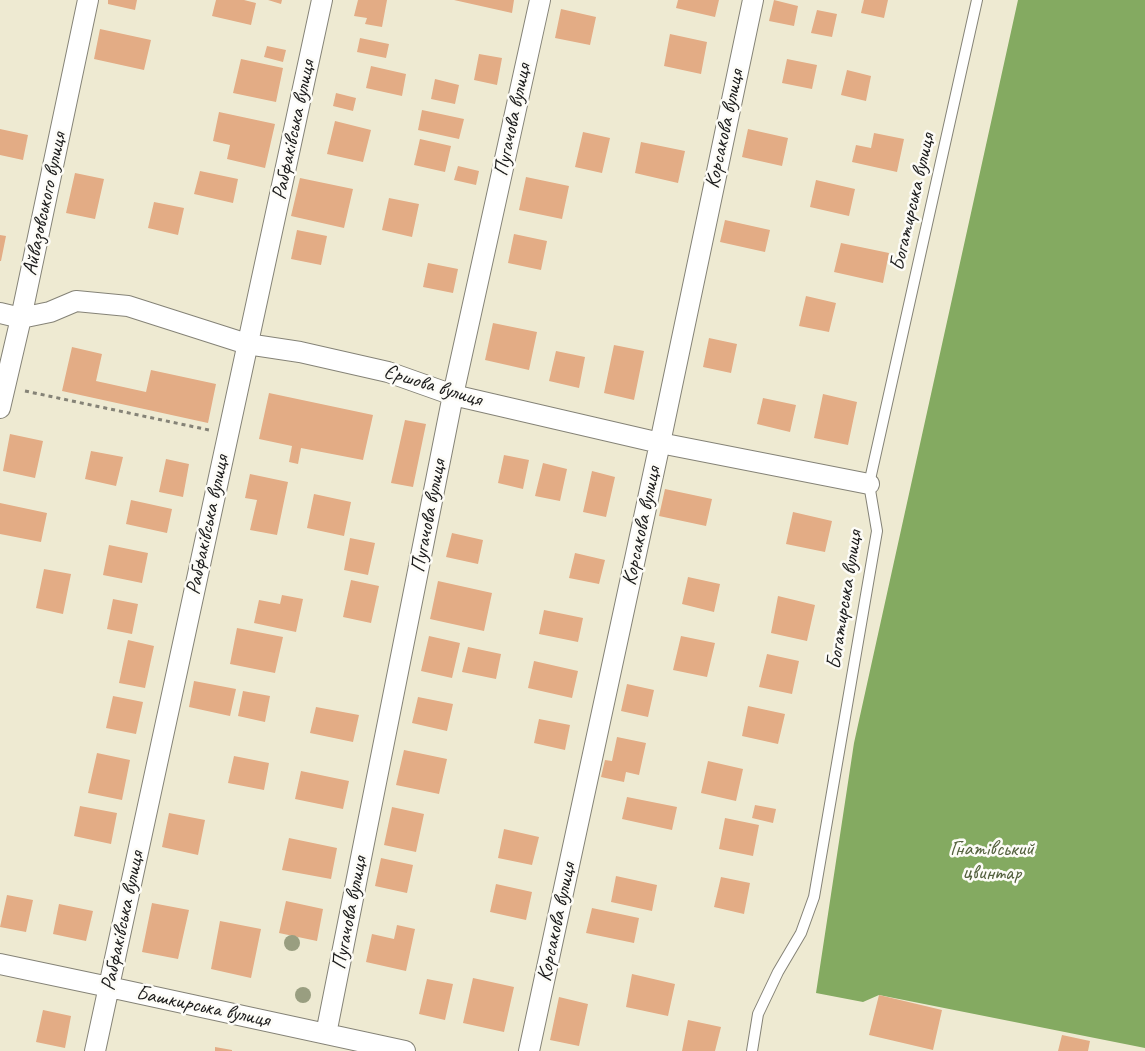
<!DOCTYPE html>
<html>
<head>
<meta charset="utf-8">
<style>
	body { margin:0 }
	canvas { display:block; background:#eeead2 }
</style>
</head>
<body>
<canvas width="1145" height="1051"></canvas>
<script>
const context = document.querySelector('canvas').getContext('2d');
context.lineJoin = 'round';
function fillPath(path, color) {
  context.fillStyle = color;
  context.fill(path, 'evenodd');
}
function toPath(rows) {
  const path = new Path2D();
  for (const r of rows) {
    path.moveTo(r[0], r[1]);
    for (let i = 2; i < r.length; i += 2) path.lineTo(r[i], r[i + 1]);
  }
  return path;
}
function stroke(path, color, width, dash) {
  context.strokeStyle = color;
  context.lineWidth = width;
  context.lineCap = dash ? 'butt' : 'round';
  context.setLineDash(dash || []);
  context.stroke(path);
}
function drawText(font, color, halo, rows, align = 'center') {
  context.font = font + ' Caveat,sans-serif';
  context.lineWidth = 5;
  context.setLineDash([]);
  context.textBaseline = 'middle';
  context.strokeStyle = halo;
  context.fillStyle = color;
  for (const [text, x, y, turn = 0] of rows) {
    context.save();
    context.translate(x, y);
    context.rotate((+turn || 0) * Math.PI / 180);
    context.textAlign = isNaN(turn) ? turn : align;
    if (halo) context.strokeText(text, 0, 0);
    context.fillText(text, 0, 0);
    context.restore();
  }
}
fillPath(toPath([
	[1018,0,1145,0,1145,1048,879,995,863,1002,816,993,854,743]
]), '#84aa61');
fillPath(toPath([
	[108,0,137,0,135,10,108,4],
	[216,0,244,0,256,3,251,25,212,16],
	[268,0,282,0,281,4],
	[358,0,387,0,382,27,365,24,367,18,354,16],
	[454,0,514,0,512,13],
	[678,0,719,0,715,17,676,8],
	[774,0,798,6,794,26,769,21],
	[864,0,888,0,884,18,861,13],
	[561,9,596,17,590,45,555,38],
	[817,10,837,14,832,37,811,33],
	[100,29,151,40,144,70,94,59],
	[670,34,707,42,701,74,664,66],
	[360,38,389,44,386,58,357,52],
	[267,46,286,50,283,62,264,57],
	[479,54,502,58,497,85,474,80],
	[241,59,283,68,276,102,233,93],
	[787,59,817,65,812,89,782,83],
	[371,66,406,74,402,96,366,88],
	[847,70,871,76,866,101,841,95],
	[435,79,459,85,455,104,431,99],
	[336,93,356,98,353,111,333,106],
	[422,110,464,119,459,139,418,130],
	[219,112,275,124,265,168,227,159,230,145,213,141],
	[335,121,371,130,363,162,327,154],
	[0,129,28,135,23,160,0,155],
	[748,129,788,138,782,166,742,157],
	[583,132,610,138,602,173,575,167],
	[874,133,904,139,897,172,852,162,856,145,871,148],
	[420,139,451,146,445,172,414,165],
	[641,142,685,151,678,183,635,173],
	[458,166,479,171,476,185,454,180],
	[200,171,238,179,233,203,194,194],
	[75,173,104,179,95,219,66,213],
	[526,177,569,186,562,219,519,210],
	[300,178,353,189,344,228,291,216],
	[816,180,855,189,849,216,810,207],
	[389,198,419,204,412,237,382,230],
	[154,202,184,208,178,235,148,228],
	[725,220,770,230,765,252,720,242],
	[297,230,327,236,321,265,291,259],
	[514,234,547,241,541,270,508,263],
	[0,235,6,236,1,261,0,261],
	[841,243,889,253,883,283,834,272],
	[428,263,458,269,453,293,423,287],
	[806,296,836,303,829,332,799,326],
	[493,323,537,332,529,370,485,360],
	[709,338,737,344,731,373,703,367],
	[614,345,644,351,634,400,604,393],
	[72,347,102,354,96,381,146,392,151,370,216,384,208,423,62,391],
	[556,351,585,357,579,388,549,381],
	[269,393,373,415,363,460,301,448,298,464,289,462,292,446,259,439],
	[823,394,857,402,848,445,814,438],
	[763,398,796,405,790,432,757,424],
	[405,420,426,424,413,487,391,483],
	[10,434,43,441,35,478,3,471],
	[91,451,123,457,116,486,85,479],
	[504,455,529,460,523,489,498,483],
	[166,459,189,464,183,497,159,492],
	[543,463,567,469,560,501,535,496],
	[592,471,615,477,606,517,583,512],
	[250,474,288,482,277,535,250,530,257,500,245,498],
	[665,489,712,499,706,526,659,516],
	[314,494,351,502,344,536,307,528],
	[131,500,172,509,167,533,126,524],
	[0,503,47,513,41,542,0,534],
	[793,512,832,521,825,552,786,544],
	[452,533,483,540,478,564,446,557],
	[350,538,375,543,368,575,344,570],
	[109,545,148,553,142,583,103,575],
	[575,553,605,560,599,584,569,578],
	[44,569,71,574,63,614,36,608],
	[688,577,720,584,714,612,682,604],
	[351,580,379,586,371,623,343,617],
	[438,581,492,593,484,631,430,619],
	[282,595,303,599,296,632,254,623,259,600,280,604],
	[778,596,815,605,807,641,771,633],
	[113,599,138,604,132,634,107,629],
	[544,610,583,618,578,642,539,634],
	[237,628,283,637,275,673,230,664],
	[429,636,460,643,452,678,421,671],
	[681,636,715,643,707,677,673,670],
	[128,640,154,646,145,688,119,683],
	[468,647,501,654,496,679,462,672],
	[767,654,799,661,792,694,759,687],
	[534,661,578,671,572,698,528,688],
	[194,681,236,689,230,716,189,707],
	[627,684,654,690,648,717,621,711],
	[243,691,270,696,265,722,238,716],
	[113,696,143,702,136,734,106,728],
	[418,697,453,704,447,731,412,723],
	[748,706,785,714,778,744,742,736],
	[316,707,359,715,353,742,310,733],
	[539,719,570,725,565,750,534,743],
	[617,737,646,743,639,775,626,772,624,782,601,777,605,760,612,761],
	[404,750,447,759,439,794,396,785],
	[97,753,130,760,122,800,88,793],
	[234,756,269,763,264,790,228,783],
	[708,761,743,769,736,801,701,793],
	[301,771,349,781,343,809,295,799],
	[627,797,677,807,672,830,622,819],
	[755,805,776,809,773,823,752,818],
	[80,806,117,813,111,844,74,836],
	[392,807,424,814,416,852,384,845],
	[169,813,205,820,198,855,162,847],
	[725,818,759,825,753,856,719,849],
	[504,829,539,837,532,865,498,858],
	[289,838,337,848,331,879,282,870],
	[381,858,413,865,407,893,375,886],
	[616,876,657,885,652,911,611,902],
	[721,877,750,883,744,914,714,907],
	[496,884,532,892,526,920,490,912],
	[7,895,33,900,26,932,0,927],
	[286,901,323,909,317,941,279,933],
	[152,903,189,910,178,959,142,952],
	[59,904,93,911,86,941,53,934],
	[592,908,639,918,634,943,586,933],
	[220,921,261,929,251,978,211,969],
	[397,925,415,929,406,971,366,962,372,934,394,939],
	[632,974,675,984,668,1016,626,1007],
	[473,978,514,987,504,1032,463,1023],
	[427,979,453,984,445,1020,419,1014],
	[879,995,942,1010,933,1050,869,1035],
	[559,997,588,1004,579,1046,550,1040],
	[43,1010,71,1016,65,1048,36,1042],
	[688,1020,721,1027,715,1051,682,1051],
	[1062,1035,1090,1041,1088,1051,1058,1051],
	[215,1047,232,1050,232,1051,215,1051]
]), '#e3ac85');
const service = toPath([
	[752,1051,758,1014,778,972,801,933,814,897,877,531,869,484,977,0]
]);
const minor = toPath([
	[0,313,21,318,50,312,76,301,128,306,247,344,300,352,388,372,453,395,660,443,869,484],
	[0,408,21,318,88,0],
	[0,964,109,987,405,1051],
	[326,1034,453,395,540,0],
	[95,1051,322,0],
	[529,1051,660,443,753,0]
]);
stroke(service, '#858377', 12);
stroke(minor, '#858377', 22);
stroke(toPath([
	[25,391,209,430]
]), '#858377', 3, [4, 4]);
stroke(service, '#fff', 10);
stroke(minor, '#fff', 20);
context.fillStyle = '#999e80';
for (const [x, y] of [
	[292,943],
	[303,995]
]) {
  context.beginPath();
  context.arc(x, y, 8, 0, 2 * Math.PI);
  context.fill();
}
drawText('21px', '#1c1c1c', '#fdfcf7', [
	["Пугачова вулиця",513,120,-78],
	["Корсакова вулиця",725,129,-78],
	["Рабфаківська вулиця",294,130,-78],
	["Богатирська вулиця",913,202,-77],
	["Айвазовського вулиця",45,204,-78],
	["Єршова вулиця",433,386,17],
	["Пугачова вулиця",429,516,-79],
	["Рабфаківська вулиця",208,525,-78],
	["Корсакова вулиця",642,526,-78],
	["Богатирська вулиця",845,600,-81],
	["Пугачова вулиця",350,913,-79],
	["Рабфаківська вулиця",123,921,-78],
	["Корсакова вулиця",557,922,-78],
	["Башкирська вулиця",203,1007,12]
]);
drawText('21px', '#53603d', '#fdfcf7', [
	["Гнатівський",992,849],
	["цвинтар",992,873]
]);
</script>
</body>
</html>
